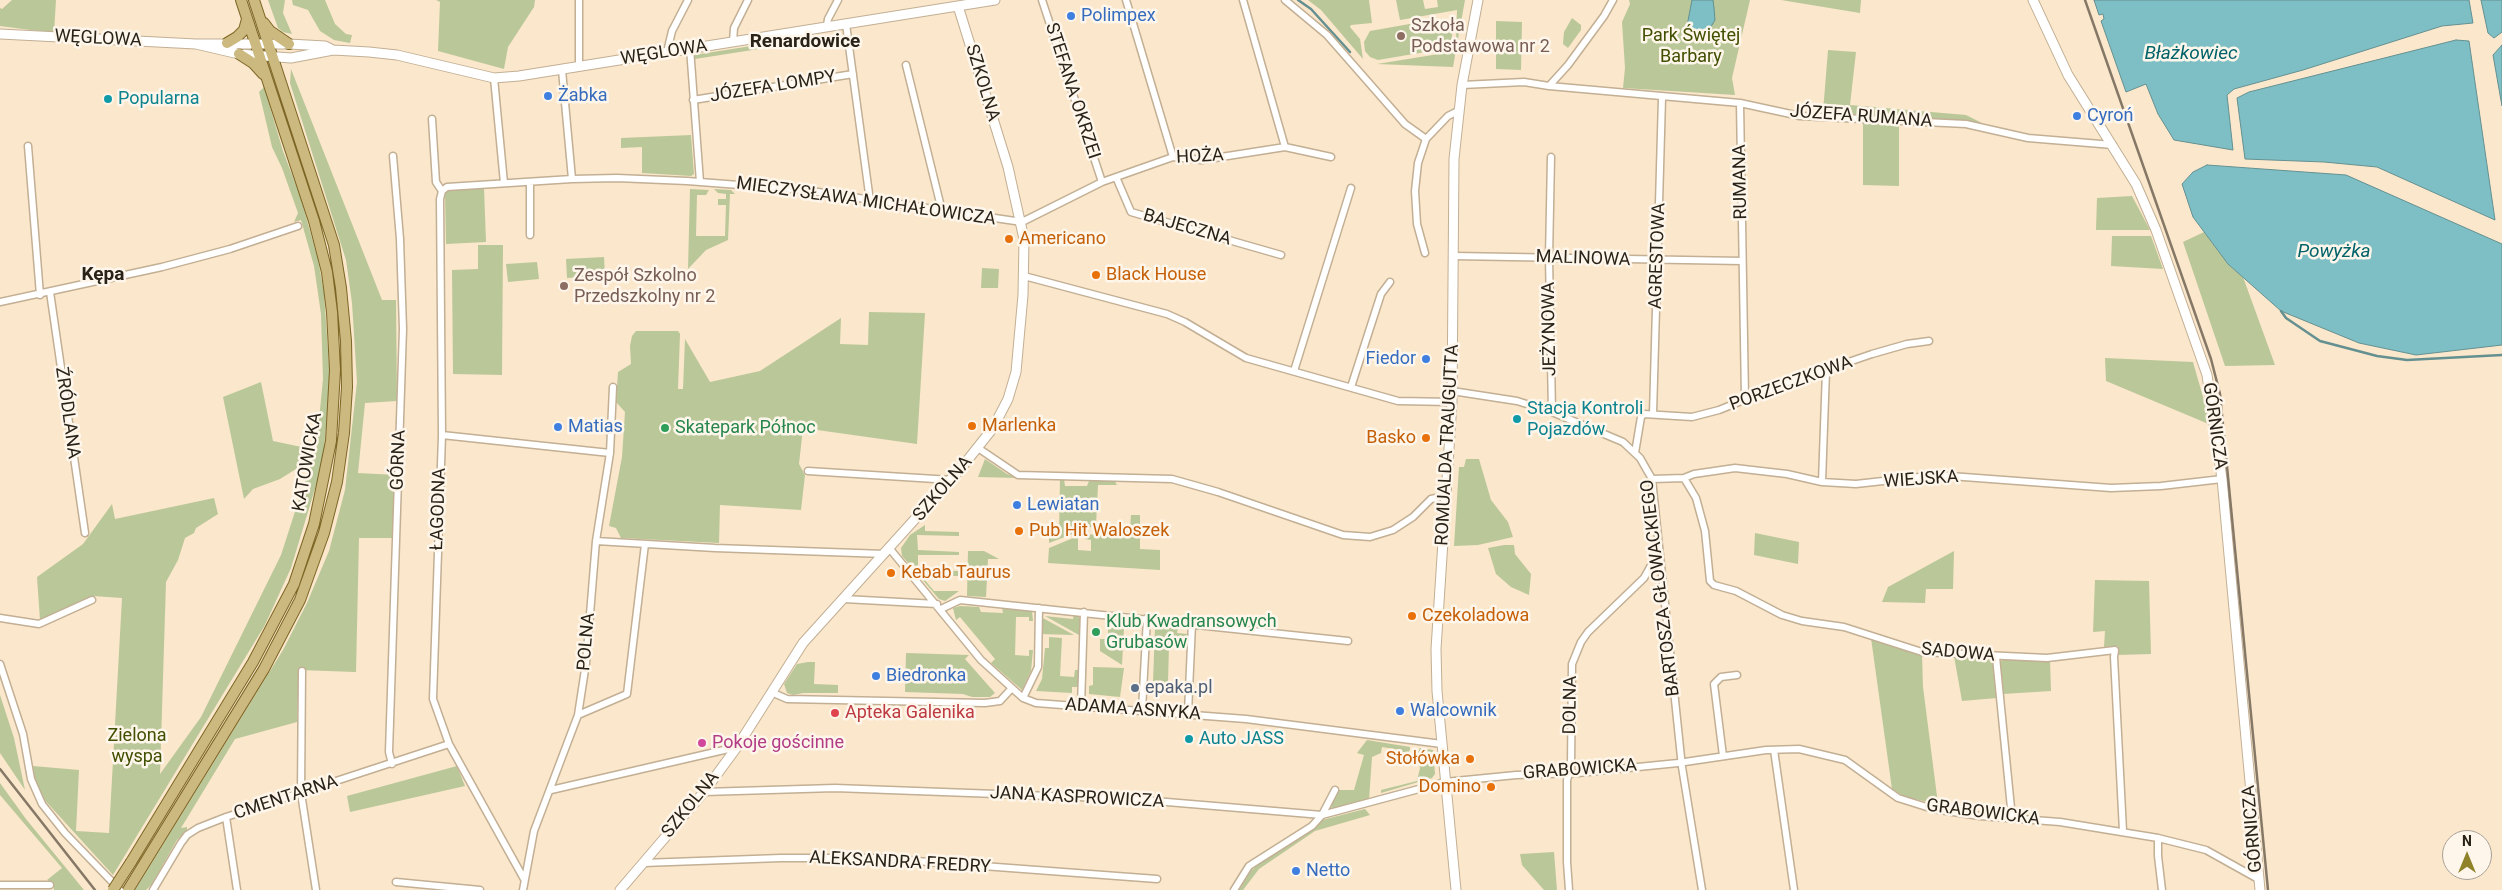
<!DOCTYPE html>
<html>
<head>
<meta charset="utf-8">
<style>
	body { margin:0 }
	#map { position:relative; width:2502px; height:890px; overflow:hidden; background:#fbe7cb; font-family:Roboto,sans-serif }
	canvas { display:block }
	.north { position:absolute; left:2442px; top:830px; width:50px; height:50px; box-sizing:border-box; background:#fef6eb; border:1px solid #a9a197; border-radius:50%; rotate:0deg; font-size:14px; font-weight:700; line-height:20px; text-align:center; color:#292218 }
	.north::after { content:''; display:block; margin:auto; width:18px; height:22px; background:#8f8229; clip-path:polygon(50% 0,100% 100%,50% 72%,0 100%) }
</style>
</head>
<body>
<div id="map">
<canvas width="2502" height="890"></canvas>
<div class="north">N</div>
</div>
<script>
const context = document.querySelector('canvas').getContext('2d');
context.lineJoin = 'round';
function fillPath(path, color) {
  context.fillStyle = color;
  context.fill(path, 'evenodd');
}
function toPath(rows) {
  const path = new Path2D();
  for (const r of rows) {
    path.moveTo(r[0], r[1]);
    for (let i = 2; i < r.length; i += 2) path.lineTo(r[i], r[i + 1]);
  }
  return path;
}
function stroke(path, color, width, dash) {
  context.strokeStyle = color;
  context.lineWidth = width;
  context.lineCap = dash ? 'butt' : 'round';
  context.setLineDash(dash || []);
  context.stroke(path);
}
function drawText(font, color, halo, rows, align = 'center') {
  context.font = font + ' Roboto,sans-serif';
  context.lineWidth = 5;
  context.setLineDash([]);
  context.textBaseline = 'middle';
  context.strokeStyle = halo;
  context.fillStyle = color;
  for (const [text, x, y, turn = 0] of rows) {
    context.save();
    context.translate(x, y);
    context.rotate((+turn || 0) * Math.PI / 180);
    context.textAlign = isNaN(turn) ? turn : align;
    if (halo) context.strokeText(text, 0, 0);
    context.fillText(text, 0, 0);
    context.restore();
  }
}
fillPath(toPath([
	[12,0,56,0,54,33,0,26,0,8,2,9],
	[268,0,285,0,283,13,292,34,283,32,278,28],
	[292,0,325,0,335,24,346,34,352,35,350,43,334,40,320,31,308,10,293,5],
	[436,0,535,0,534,7,508,47,504,69,438,51,440,2],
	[1308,0,1369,0,1372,23,1351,25,1350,27,1360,39,1363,59,1321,10],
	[1396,0,1423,0,1425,9,1438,7,1437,0,1465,0,1453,67,1377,64,1445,53,1450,51,1456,42,1457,10,1400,20],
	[1629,0,1750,0,1732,78,1735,95,1623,88,1625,68,1622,22,1630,4],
	[1781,0,1861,0,1860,13],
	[1572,18,1581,25,1581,30,1568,48,1563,44,1564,32],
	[1438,19,1448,23,1453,29,1451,42,1443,49,1378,60,1370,57,1365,51,1364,42,1370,31],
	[1496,21,1522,22,1521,70,1496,69],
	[815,36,816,40,695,59,694,55],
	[1828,50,1856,52,1850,105,1966,115,1982,123,1823,112],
	[291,69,382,300,396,300,397,401,365,403,358,473,396,475,394,538,359,538,356,672,299,670,297,722,235,739,181,828,187,827,187,830,177,840,152,884,146,890,135,890,283,650,307,603,329,551,345,490,357,382,352,303,346,260,290,83],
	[264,87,283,151,300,196,318,259,324,293,330,380,324,449,317,482,291,568,265,625,113,875,41,796,35,780,33,766,79,770,76,831,109,833,122,598,93,596,40,620,37,577,83,544,112,504,115,519,214,498,218,514,196,528,194,533,185,538,178,560,166,582,160,774,201,717,281,555,312,459,280,479,253,489,244,499,223,397,261,382,273,441,316,450,323,379,321,314,314,266,301,220,294,222,298,213,282,168,272,147,259,92],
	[1863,121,1899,123,1899,186,1863,185],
	[691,135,694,174,691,176,642,173,642,147,621,148,621,138],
	[484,188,486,242,446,244,445,193,450,190],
	[690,189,709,190,706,195,697,195,696,236,725,236,726,205,718,205,718,199,726,199,726,194,718,193,714,189,731,190,735,194,730,194,728,240,706,250,688,269],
	[2132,196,2150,230,2096,230,2097,198],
	[2204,232,2228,264,2243,277,2275,365,2225,366,2183,242],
	[2112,236,2151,236,2163,269,2111,266],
	[478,245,503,245,502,375,453,374,452,270,478,269],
	[604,257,605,276,567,278,566,259],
	[537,262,539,279,508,282,506,264],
	[982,268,999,269,998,288,981,288],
	[869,312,925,313,917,444,803,428,799,464,805,475,801,510,720,505,719,543,621,538,616,528,609,526,622,457,625,412,616,402,618,372,631,364,630,346,632,336,636,331,678,331,680,334,678,389,683,389,685,339,710,382,760,371,841,318,840,344,868,345],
	[2105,358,2193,362,2211,425,2106,381],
	[985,459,1007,474,1018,478,978,477],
	[1466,459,1479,459,1491,500,1508,522,1513,537,1478,545,1454,546,1459,467,1464,467],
	[1060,479,1064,479,1065,486,1087,486,1089,481,1114,480,1117,485,1098,485,1096,525,1049,543,1049,536,1059,536],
	[1131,515,1140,515,1140,549,1160,550,1160,570,1048,563,1049,548,1078,536,1078,550,1091,551,1091,540,1085,539,1085,534,1115,536,1122,530,1130,529],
	[925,525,925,531,959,532,959,536,917,535,918,550,959,552,959,555,918,555,918,570,959,571,959,576,924,575,924,579,934,591,959,591,945,601,939,599,902,556,901,548,910,535],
	[1755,533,1799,542,1798,564,1754,555],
	[1504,545,1514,545,1515,554,1531,574,1529,595,1511,587,1496,574,1488,548],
	[968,551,984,551,999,559,988,559,986,597,967,596],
	[1954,551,1953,589,1926,589,1925,603,1882,602,1888,587],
	[2095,580,2149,581,2151,654,2118,655,2118,646,2104,647,2105,631,2093,632],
	[960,606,979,607,981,612,1003,613,1002,608,1032,611,1033,621,1029,621,1029,617,1016,617,1015,655,1029,656,1029,650,1033,650,1031,671,1022,690,991,663,995,659,960,617,956,620,953,608],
	[1074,614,1080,618,1079,635,1045,616,1073,619],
	[1041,617,1074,635,1040,634],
	[1126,619,1141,622,1141,627,1124,627,1122,665,1100,651,1100,639,1108,639,1108,628,1114,628,1115,621,1126,622],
	[1155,627,1178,628,1177,633,1188,634,1187,647,1169,646,1168,682,1153,682],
	[1049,637,1062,638,1060,676,1074,677,1075,670,1078,670,1078,687,1072,687,1072,693,1036,691,1042,679,1045,648,1049,648],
	[1871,638,1922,654,1923,687,1938,804,1905,797,1892,789],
	[906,653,969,655,965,659,995,693,990,697,972,697,963,694,905,692],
	[1954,656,1990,659,1994,661,1997,698,1962,701],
	[2003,660,2050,660,2051,691,2003,694,2000,662],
	[808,662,815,662,814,684,838,685,838,693,803,693,793,695,787,693,784,684,797,664],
	[1093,667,1124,668,1120,697,1089,694,1089,686,1093,685],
	[0,695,14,738,25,790,0,753],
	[1367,740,1410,747,1410,749,1407,757,1400,756,1400,750,1382,747,1381,753,1372,757,1369,800,1332,811,1331,805,1339,790,1354,790,1364,755,1357,753],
	[1420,748,1433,750,1435,774,1432,778,1381,793,1381,790,1417,781,1420,768,1416,756],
	[457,766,465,786,350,812,347,796],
	[0,783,26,819,84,890,54,890,53,883,47,880,62,868,0,795],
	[1365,809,1370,815,1315,831,1259,869,1243,890,1238,890,1246,875,1266,858,1322,820],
	[1554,852,1557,890,1544,890,1522,865,1520,854]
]), '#bac799');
const water = toPath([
	[1692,0,1713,0,1714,8,1715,20,1709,30,1696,37,1687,34,1686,31,1692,0],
	[2094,0,2469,0,2473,23,2442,26,2303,70,2234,89,2227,95,2233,150,2174,140,2158,114,2146,84,2126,92,2101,21,2104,19,2103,14,2099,15,2094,0],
	[2481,0,2502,0,2502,32,2494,38,2488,33,2481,0],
	[2456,40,2469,41,2495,220,2377,167,2324,162,2245,159,2237,98,2249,92,2456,40],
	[2502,45,2502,106,2493,55,2502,45],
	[2207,165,2346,175,2502,244,2502,345,2416,355,2359,343,2281,311,2228,264,2193,217,2182,184,2193,172,2207,165]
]);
fillPath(water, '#7ebfc5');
stroke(water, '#649091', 1);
stroke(toPath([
	[1298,0,1311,9,1350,52],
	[2281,311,2286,318,2320,341,2377,356,2407,360,2502,355]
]), '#649091', 2.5);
const street = toPath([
	[579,0,579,66],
	[1042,0,1102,182],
	[1126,0,1173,157],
	[1243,0,1285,147],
	[1285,0,1327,35,1405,124,1426,139],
	[846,24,870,201],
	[827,26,828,19,838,0],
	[733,42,734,28,748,0],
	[690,48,700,182],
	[667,52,672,31,688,0],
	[906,65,942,211],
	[562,70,572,179],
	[494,78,504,183],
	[1462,85,1524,82,1549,86,1568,65,1604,16,1613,0],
	[1549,86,1740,103,1800,116,1966,124,2028,138,2113,145],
	[693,100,853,74],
	[1740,103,1745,398],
	[432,119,436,182,442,191,440,199,442,435,433,699,449,744,524,879],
	[28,146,40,295],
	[1551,157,1549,258,1552,412],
	[1116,177,1131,212,1281,255],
	[530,182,530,235],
	[442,191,447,187,572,179,617,178,687,181,804,190,1022,222,1102,182,1173,157,1202,160,1285,147,1331,157],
	[1425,253,1417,224,1415,191,1418,163,1426,139,1448,116,1458,111],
	[1454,256,1742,261],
	[1024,276,1167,314,1185,322,1246,358,1398,401,1452,402],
	[50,292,85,533],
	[0,302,162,267,230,249,298,226],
	[1294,371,1351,188],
	[1351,387,1381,294,1390,282],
	[1452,391,1517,401,1552,412,1623,442,1640,458,1652,479,1682,767,1702,890],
	[1653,414,1662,98],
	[442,435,610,453],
	[978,448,1018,475,1172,479,1218,492,1343,535,1370,537,1393,530,1413,517,1431,499,1446,496],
	[1635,453,1641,417,1644,414,1692,417,1719,410,1781,385,1872,354,1907,344,1929,341],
	[808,471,951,480],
	[1684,478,1696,498,1705,531,1710,581,1714,585,1736,591,1782,615,1802,621,1844,627,1922,652,2047,658,2115,650,2114,657,2123,831],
	[1652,479,1684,478,1694,474,1735,468,1787,474,1822,482,1856,484,1937,475,2111,488,2161,486,2222,479],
	[1822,482,1826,371],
	[596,541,715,548,885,554],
	[890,549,981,660,1023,698,1036,703,1246,719,1442,744],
	[844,599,937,604],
	[941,609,960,600,1348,641],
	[0,618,39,624,92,600],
	[1996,657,2012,818],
	[0,664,23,734,31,779,42,804,65,833,120,890],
	[302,671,301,793,316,890],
	[771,692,787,699,985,703,1000,701,1012,688],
	[1023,698,1038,667,1039,608],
	[1081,706,1084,612],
	[1142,710,1147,618],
	[1188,713,1192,623],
	[578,715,627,694,645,544],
	[1774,750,1794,890],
	[1723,756,1714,684,1721,677,1737,675],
	[392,764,389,752,403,329,400,239,393,156],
	[551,790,737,747],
	[704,792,835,788,1131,799,1322,815,1445,782,1516,775,1578,773,1678,763,1766,750,1799,749,1845,760,1898,798,1933,809,1980,816,2060,822,2158,838,2206,850,2258,879],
	[226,817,237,890],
	[2158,838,2158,856,2162,890],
	[643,863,781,858,876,858,1157,879],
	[396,882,480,890],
	[0,885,50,885],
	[153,890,181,843,187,835,198,828,226,817,449,744],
	[523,890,534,831,578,715,586,663,596,541,610,453,613,387],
	[1234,890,1249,866,1312,826,1322,815,1335,790],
	[1569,890,1567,862,1567,780,1571,767,1572,664,1581,642,1588,632,1644,578,1658,553]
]);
const secondary = toPath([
	[2033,0,2068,75,2136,184,2156,230,2207,375,2222,479,2260,890],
	[0,34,196,44,289,44,325,46,333,50],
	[196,44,239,54,291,58,333,50,369,52,397,55,494,78,519,76,995,0],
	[620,890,704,792,737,747,803,643,962,467,993,428,1008,399,1016,372,1023,295,1024,239,1008,167,958,6],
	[1456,890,1437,691,1436,649,1452,402,1454,159,1462,85,1478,0]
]);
const primary = toPath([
	[264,23,270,31,289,44],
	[227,43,237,37,244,30,247,19],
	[239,54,253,63,263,74],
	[131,862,253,662,294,584,314,524,331,441,335,370,332,312,327,272,314,221,241,0],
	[128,890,264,669,300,600,324,533,337,482,344,433,347,387,346,341,341,288,334,245,254,0]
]);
stroke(street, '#c2af94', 9);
stroke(secondary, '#c2af94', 11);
stroke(primary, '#7d6625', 12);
stroke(street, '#fff', 6);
stroke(secondary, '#fff', 9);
stroke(primary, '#ccb980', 10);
stroke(toPath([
	[2085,0,2211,359,2220,394,2268,890],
	[0,769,95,890]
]), '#857866', 2.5);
const primaryBridge = toPath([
	[113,890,131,862]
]);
stroke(primaryBridge, '#7d6625', 12, []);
stroke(primaryBridge, '#ccb980', 10);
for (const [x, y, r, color] of [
	[1071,16,5,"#3f7fe0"],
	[1401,36,5,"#8d6e63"],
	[548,96,5,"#3f7fe0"],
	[108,99,5,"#0f9aa8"],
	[2077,116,5,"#3f7fe0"],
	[1009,239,5,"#e8710a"],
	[1096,275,5,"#e8710a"],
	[564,286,5,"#8d6e63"],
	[1426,359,5,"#3f7fe0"],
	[1517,419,5,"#0f9aa8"],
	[972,426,5,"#e8710a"],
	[558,427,5,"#3f7fe0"],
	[665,428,5,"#2e9e5b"],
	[1426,438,5,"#e8710a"],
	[1017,505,5,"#3f7fe0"],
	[1019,531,5,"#e8710a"],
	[891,573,5,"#e8710a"],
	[1412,616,5,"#e8710a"],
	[1096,632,5,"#2e9e5b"],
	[876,676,5,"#3f7fe0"],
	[1135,688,5,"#5c6f8a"],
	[1400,711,5,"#3f7fe0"],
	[835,713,5,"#e0444e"],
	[1189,739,5,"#0f9aa8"],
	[702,743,5,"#d1479c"],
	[1470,759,5,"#e8710a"],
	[1491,787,5,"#e8710a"],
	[1296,871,5,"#3f7fe0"]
]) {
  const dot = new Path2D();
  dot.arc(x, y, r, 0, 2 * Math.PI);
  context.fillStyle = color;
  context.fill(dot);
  stroke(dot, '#fef6eb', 2);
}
drawText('18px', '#366cbe', '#fef6eb', [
	["Polimpex",1081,16],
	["Żabka",558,96],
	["Cyroń",2087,116],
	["Fiedor",1416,359,"right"],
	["Matias",568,427],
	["Lewiatan",1027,505],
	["Biedronka",886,676],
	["Walcownik",1410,711],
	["Netto",1306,871]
], 'left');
drawText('18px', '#785e54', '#fef6eb', [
	["Szkoła",1411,26],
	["Podstawowa nr 2",1411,47],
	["Zespół Szkolno",574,276],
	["Przedszkolny nr 2",574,297]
], 'left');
drawText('18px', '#414f00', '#fef6eb', [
	["Park Świętej",1691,36],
	["Barbary",1691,57],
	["Zielona",137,736],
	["wyspa",137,757]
]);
drawText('18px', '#292218', '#fef6eb', [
	["WĘGLOWA",98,39,3],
	["WĘGLOWA",664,53,-9],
	["SZKOLNA",982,83,73],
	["JÓZEFA LOMPY",773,87,-9],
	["STEFANA OKRZEI",1072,91,72],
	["JÓZEFA RUMANA",1861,117,4],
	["HOŻA",1200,157,-3],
	["RUMANA",1741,182,-91],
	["MIECZYSŁAWA MICHAŁOWICZA",866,202,8],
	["BAJECZNA",1187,228,16],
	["AGRESTOWA",1658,256,-88],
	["MALINOWA",1583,259,2],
	["JEŻYNOWA",1550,329,-91],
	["PORZECZKOWA",1791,384,-20],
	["ŹRÓDLANA",67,413,82],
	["GÓRNICZA",2214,426,82],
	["ROMUALDA TRAUGUTTA",1448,445,-87],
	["GÓRNA",399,460,-88],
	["KATOWICKA",308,462,-80],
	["WIEJSKA",1921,480,-4],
	["SZKOLNA",943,489,-49],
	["ŁAGODNA",439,509,-88],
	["BARTOSZA GŁOWACKIEGO",1661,588,-97],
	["POLNA",587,642,-85],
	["SADOWA",1958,653,5],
	["DOLNA",1571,705,-89],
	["ADAMA ASNYKA",1133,710,4],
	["GRABOWICKA",1580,770,-4],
	["CMENTARNA",286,798,-18],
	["JANA KASPROWICZA",1077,798,3],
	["SZKOLNA",691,805,-51],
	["GRABOWICKA",1983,813,7],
	["GÓRNICZA",2253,829,-95],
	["ALEKSANDRA FREDRY",900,863,3]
]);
drawText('18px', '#0d838f', '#fef6eb', [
	["Popularna",118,99],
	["Stacja Kontroli",1527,409],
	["Pojazdów",1527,430],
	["Auto JASS",1199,739]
], 'left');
drawText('18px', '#c56008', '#fef6eb', [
	["Americano",1019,239],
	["Black House",1106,275],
	["Marlenka",982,426],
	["Basko",1416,438,"right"],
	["Pub Hit Waloszek",1029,531],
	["Kebab Taurus",901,573],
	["Czekoladowa",1422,616],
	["Stołówka",1460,759,"right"],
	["Domino",1481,787,"right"]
], 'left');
drawText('18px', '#27864d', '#fef6eb', [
	["Skatepark Północ",675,428],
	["Klub Kwadransowych",1106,622],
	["Grubasów",1106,643]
], 'left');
drawText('18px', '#4e5e75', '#fef6eb', [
	["epaka.pl",1145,688]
], 'left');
drawText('18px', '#be3a42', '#fef6eb', [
	["Apteka Galenika",845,713]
], 'left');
drawText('18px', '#b23c85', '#fef6eb', [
	["Pokoje gościnne",712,743]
], 'left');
drawText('bold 19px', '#292218', '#fef6eb', [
	["Renardowice",805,42],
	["Kępa",103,275]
]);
drawText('italic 19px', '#02636a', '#fef6eb', [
	["Błażkowiec",2191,54],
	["Powyżka",2334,252]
]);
</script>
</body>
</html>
